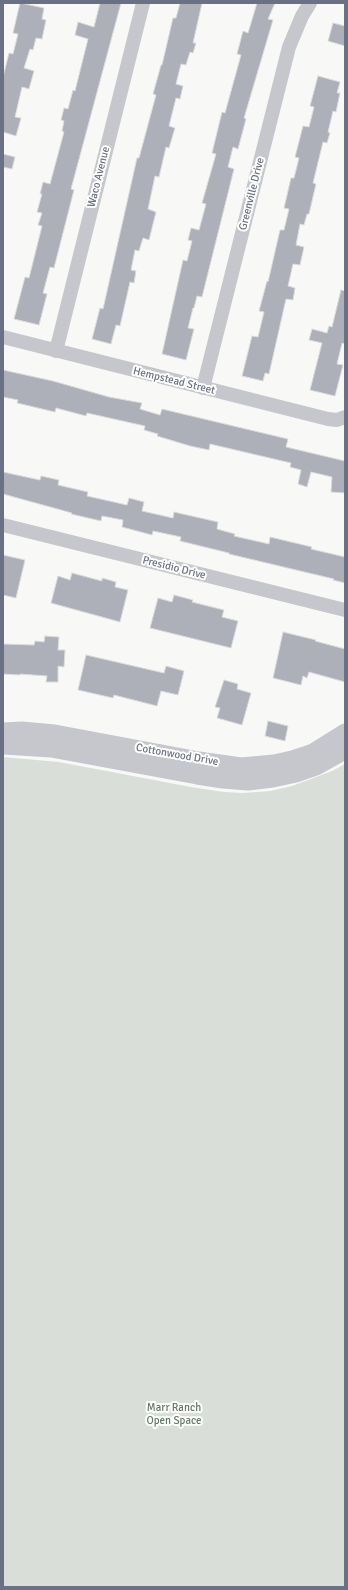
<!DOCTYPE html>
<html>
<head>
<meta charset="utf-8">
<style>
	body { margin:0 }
	#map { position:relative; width:348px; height:1590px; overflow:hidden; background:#f8f9f7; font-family:Signika,sans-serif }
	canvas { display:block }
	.frame { position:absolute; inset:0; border:4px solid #6b7185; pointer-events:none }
</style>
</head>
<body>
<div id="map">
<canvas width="348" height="1590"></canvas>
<div class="frame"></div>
</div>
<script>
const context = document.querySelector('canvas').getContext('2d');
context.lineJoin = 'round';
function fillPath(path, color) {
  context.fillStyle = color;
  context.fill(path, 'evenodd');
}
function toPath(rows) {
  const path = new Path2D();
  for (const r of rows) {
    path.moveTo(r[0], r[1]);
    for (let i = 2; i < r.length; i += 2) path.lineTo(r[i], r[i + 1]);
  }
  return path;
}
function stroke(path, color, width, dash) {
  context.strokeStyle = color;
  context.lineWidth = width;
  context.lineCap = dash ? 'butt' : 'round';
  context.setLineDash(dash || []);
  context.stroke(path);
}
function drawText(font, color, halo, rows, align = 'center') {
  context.font = font + ' Signika,sans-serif';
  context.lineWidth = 4;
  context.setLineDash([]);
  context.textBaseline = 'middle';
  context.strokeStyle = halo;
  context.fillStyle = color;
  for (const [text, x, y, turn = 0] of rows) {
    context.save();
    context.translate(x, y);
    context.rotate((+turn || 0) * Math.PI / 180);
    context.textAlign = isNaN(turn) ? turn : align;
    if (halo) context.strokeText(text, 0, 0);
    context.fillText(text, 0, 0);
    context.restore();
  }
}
fillPath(toPath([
	[3,757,59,762,191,787,224,792,243,793,270,791,292,786,332,771,345,764,345,1587,3,1587]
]), '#d9dfd8');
const building = toPath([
	[20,3,44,8,42,19,46,20,42,39,36,38,33,50,30,49,24,68,34,71,29,89,22,87,15,117,21,118,16,136,3,132,3,77,9,53,13,54,18,34,13,33,20,3],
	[100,3,121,3,71,189,74,190,54,268,50,267,43,293,47,294,39,325,14,319,25,277,29,278,42,226,38,225,42,213,37,212,42,194,40,194,43,182,50,184,64,132,62,131,64,121,61,120,64,108,68,109,73,90,75,91,88,39,75,35,78,22,94,27,100,3],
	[180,3,202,3,193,43,196,43,193,53,190,52,186,65,181,64,176,84,183,86,180,99,176,98,169,126,175,128,169,148,166,147,159,177,155,176,148,209,156,212,149,240,143,238,139,251,135,250,131,270,136,271,134,283,130,282,120,326,116,325,111,344,92,339,100,308,103,309,137,158,139,158,156,95,153,94,161,65,162,65,173,18,176,18,180,3],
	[257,3,275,3,268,19,273,20,244,118,246,119,238,149,233,147,228,167,234,169,202,297,197,296,194,308,193,308,188,328,194,329,186,360,162,354,183,260,187,261,192,241,188,240,191,228,199,230,206,204,202,203,216,154,212,153,222,112,225,113,241,55,237,54,243,31,248,33,257,3],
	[333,23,345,26,345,46,328,41,333,23],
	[318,76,340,82,337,93,340,93,336,112,333,111,328,132,330,133,327,143,323,142,313,183,316,184,309,214,307,214,304,225,300,224,296,245,304,247,300,265,293,264,288,286,295,288,293,300,286,299,269,374,265,373,263,381,242,376,252,336,258,337,264,312,259,311,267,281,268,282,280,230,284,230,289,209,284,208,291,178,294,178,299,158,295,157,303,126,309,127,314,107,310,106,318,76],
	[3,154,15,157,12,169,3,167,3,154],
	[341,290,345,291,345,344,342,343,337,364,343,365,335,396,310,390,322,343,309,340,312,329,327,333,329,326,332,327,341,290],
	[3,370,53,381,109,397,142,403,140,409,160,415,162,409,288,439,286,447,345,461,345,493,331,492,332,477,311,472,307,487,298,484,301,470,290,467,291,463,210,444,209,450,190,446,157,436,158,434,144,430,145,426,87,413,86,416,56,408,55,412,17,403,18,400,3,397,3,370],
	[3,472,40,480,41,476,59,480,58,485,88,492,87,496,127,505,129,498,144,502,142,511,173,518,174,512,218,522,217,529,235,534,234,536,269,544,270,537,312,547,311,549,345,557,345,583,333,580,334,579,229,554,229,553,180,541,181,537,153,531,152,535,122,527,123,520,102,516,101,521,71,514,72,513,3,494,3,472],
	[3,555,25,560,16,598,3,595,3,555],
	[72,573,102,581,102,578,116,582,115,587,128,590,120,622,51,603,58,576,70,580,72,573],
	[174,595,193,600,192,602,224,610,222,617,238,621,231,648,150,628,158,598,172,602,174,595],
	[283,632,316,640,315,641,345,649,345,682,309,672,307,678,303,676,301,685,273,678,283,632],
	[45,636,59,637,58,650,65,650,64,667,58,666,58,682,46,682,47,676,20,674,20,675,3,674,3,644,34,645,35,641,44,642,45,636],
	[86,655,164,673,166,666,184,671,178,695,161,691,157,706,114,695,113,698,78,690,86,655],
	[224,680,238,684,237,689,251,693,242,725,217,718,220,708,215,707,224,680],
	[268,721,288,726,285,741,265,736,268,721]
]);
fillPath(building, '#adb0b9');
stroke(building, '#dadad9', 1);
stroke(toPath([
	[3,337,328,419,337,420,345,417],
	[56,351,143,3],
	[203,388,289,47,302,16,310,3],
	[3,525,345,610]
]), '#c5c7cc', 14);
stroke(toPath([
	[3,731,22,730,55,733,199,760,241,766,274,763,292,759,313,752,345,732],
	[3,746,51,749,197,776,223,780,248,782,273,779,296,774,316,767,345,751]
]), '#c5c7cc', 17);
drawText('11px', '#6b7185', '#fff', [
	["Waco Avenue",99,177,-76],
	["Greenville Drive",252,194,-76],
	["Hempstead Street",174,381,14],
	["Presidio Drive",174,568,14],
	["Cottonwood Drive",177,755,10]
]);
drawText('11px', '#657766', '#fff', [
	["Marr Ranch",174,1408],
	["Open Space",174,1421]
]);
</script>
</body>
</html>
